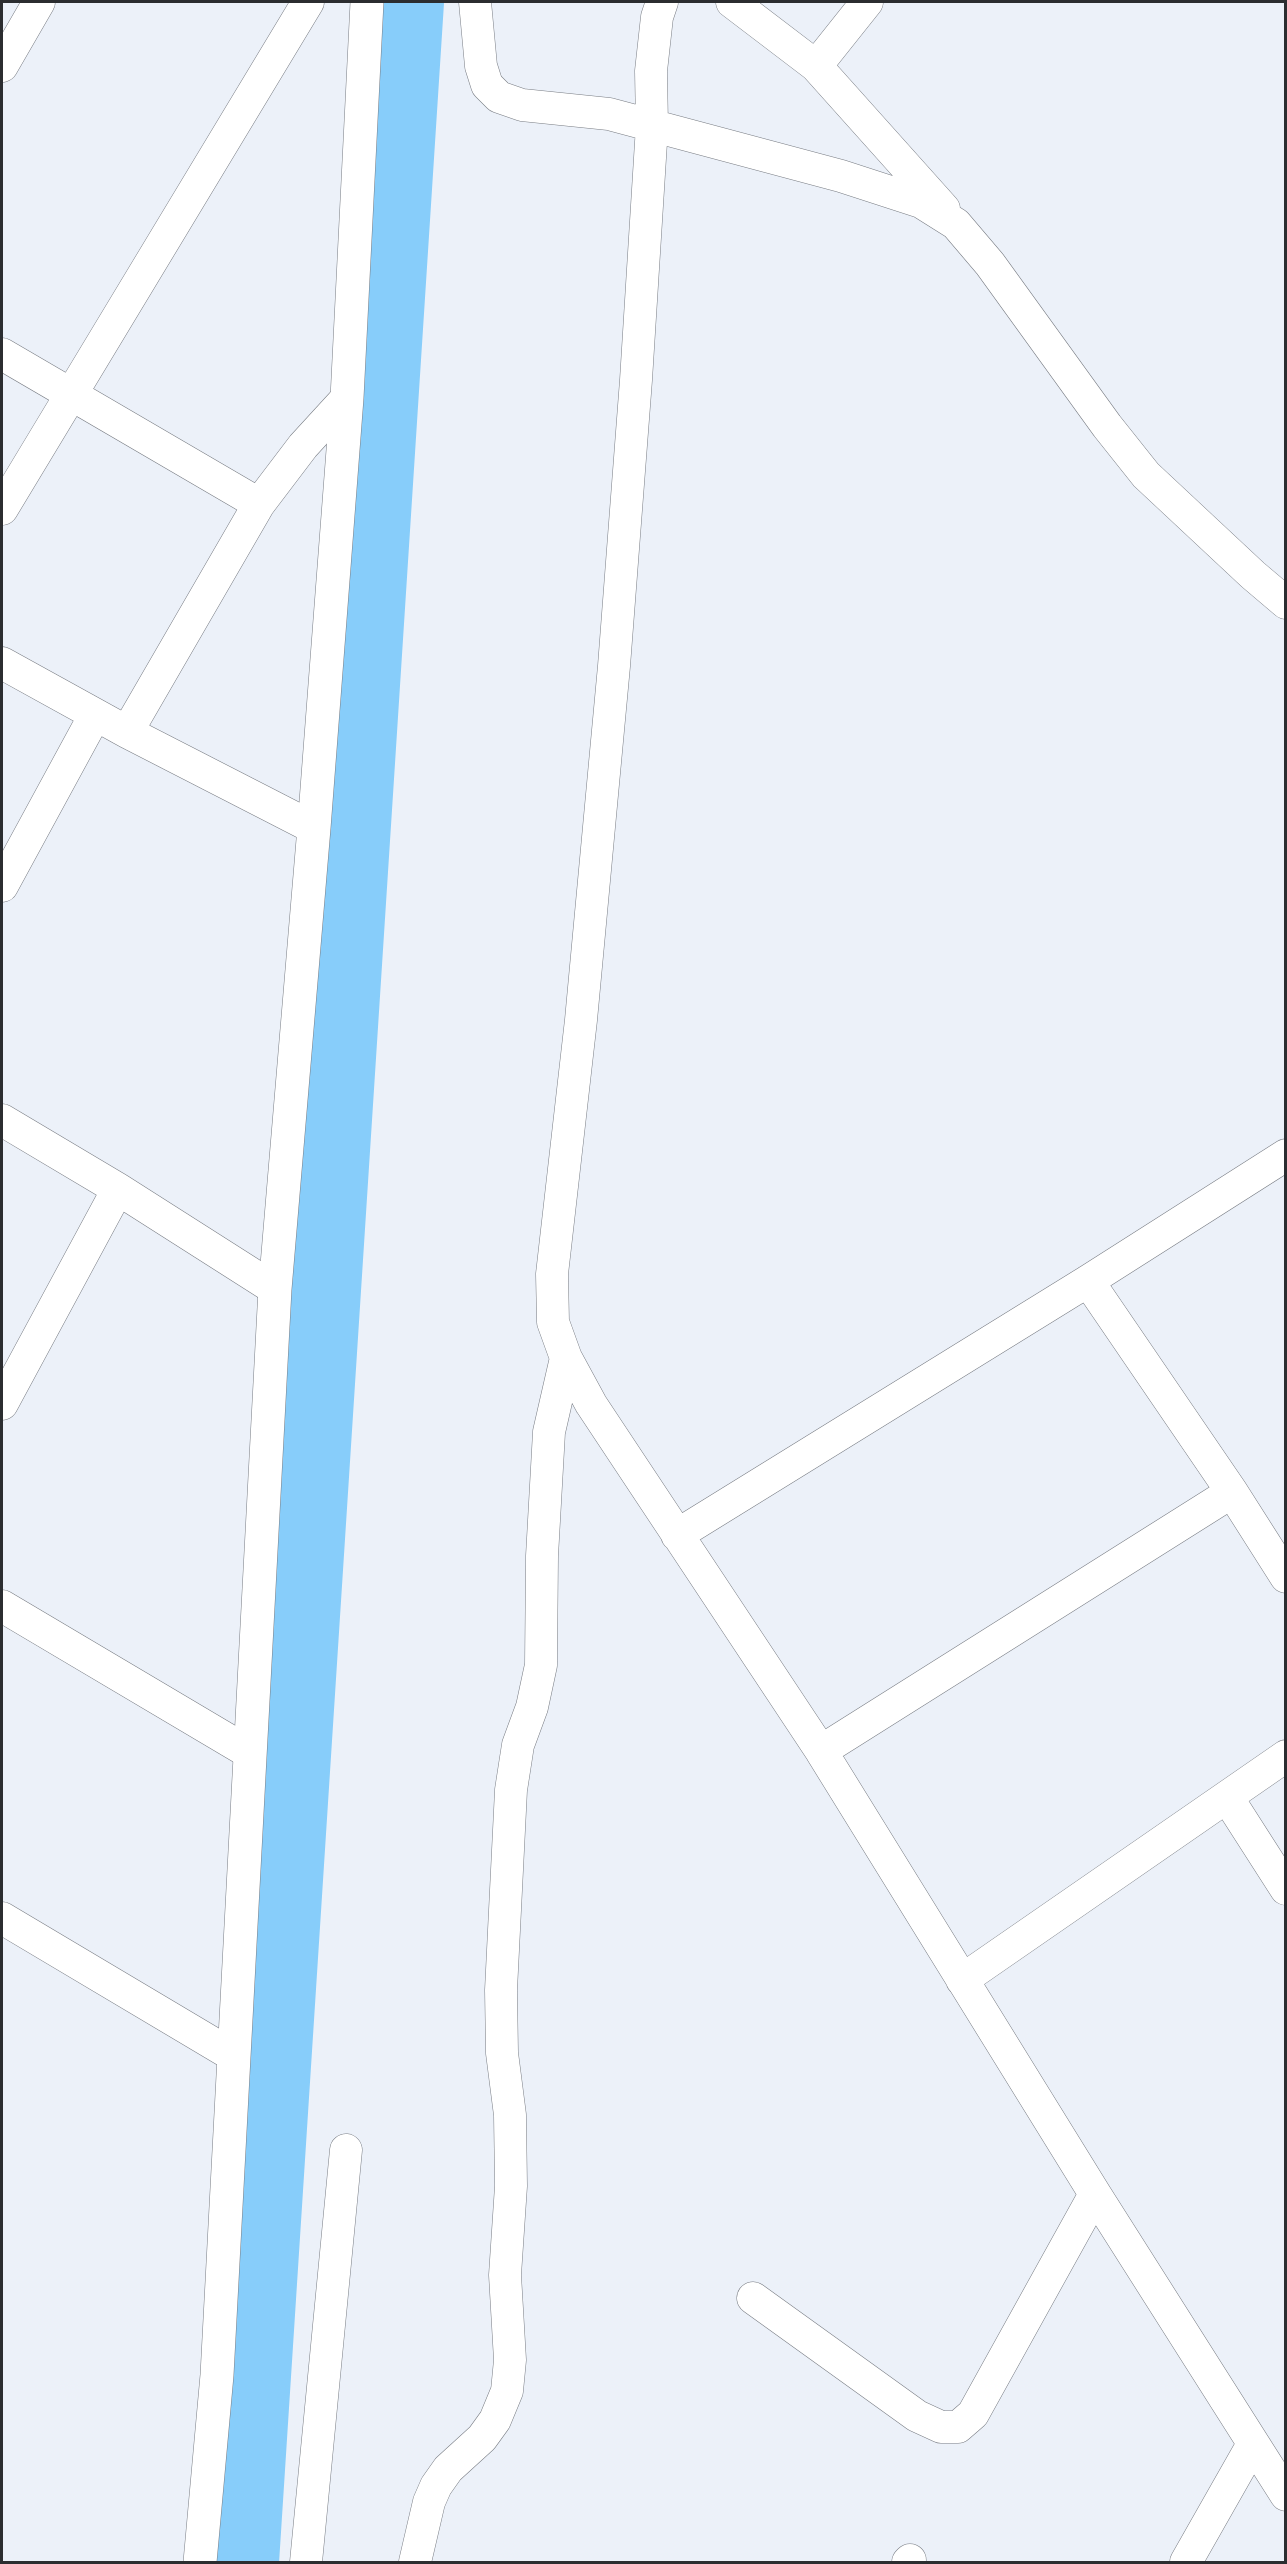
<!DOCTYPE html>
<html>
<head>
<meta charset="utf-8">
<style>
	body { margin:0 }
	#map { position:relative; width:1287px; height:2564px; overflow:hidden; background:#ecf1f9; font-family:"Exo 2",sans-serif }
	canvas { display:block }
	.frame { position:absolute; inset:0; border:3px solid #2b2d30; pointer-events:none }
</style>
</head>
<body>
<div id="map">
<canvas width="1287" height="2564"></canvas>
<div class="frame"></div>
</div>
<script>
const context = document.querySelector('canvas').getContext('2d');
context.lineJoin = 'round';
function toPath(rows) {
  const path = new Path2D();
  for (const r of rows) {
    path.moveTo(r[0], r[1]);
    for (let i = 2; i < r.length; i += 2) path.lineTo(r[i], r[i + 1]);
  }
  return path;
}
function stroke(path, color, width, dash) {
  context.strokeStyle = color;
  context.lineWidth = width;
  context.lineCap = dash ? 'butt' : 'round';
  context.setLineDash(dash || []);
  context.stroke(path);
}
stroke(toPath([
	[244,2562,409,2]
]), '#87cdfa', 70);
const minor = toPath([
	[475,2,481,66,487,85,499,97,522,105,609,114,841,176,921,202,956,224,990,264,1107,426,1146,475,1253,575,1286,603],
	[662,2,657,17,651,71,652,126,636,380,614,666,581,1020,552,1274,553,1322,566,1358,591,1404,821,1751,1095,2194,1286,2495],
	[732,2,816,66,944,209],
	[2,66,39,2],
	[816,66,867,2],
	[2,354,259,504],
	[2,509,308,2],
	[2,663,127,732,314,828],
	[127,732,259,504,303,446,347,398],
	[2,886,95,715],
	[2,1120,118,1189,275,1289],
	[1088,1281,1232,1492,1286,1577],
	[2,1404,118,1189],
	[677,1535,1088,1281,1286,1155],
	[2,1606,250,1753],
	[821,1751,1232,1492],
	[1227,1797,1286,1889],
	[2,1918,234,2056],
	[962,1980,1286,1756],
	[753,2298,917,2416,941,2427,958,2427,973,2414,1095,2194],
	[306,2562,346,2150],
	[415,2562,429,2502,436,2486,448,2469,482,2438,495,2420,507,2391,510,2360,505,2275,511,2186,510,2115,502,2053,501,1990,511,1790,518,1745,532,1707,541,1665,542,1556,549,1432,566,1358],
	[908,2562,910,2560],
	[1186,2562,1253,2444]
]);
const tertiary = toPath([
	[200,2562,217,2375,275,1289,314,828,347,398,367,2]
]);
stroke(minor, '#787c83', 33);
stroke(tertiary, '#787c83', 34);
stroke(minor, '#fff', 32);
stroke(tertiary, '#fff', 33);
</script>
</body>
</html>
